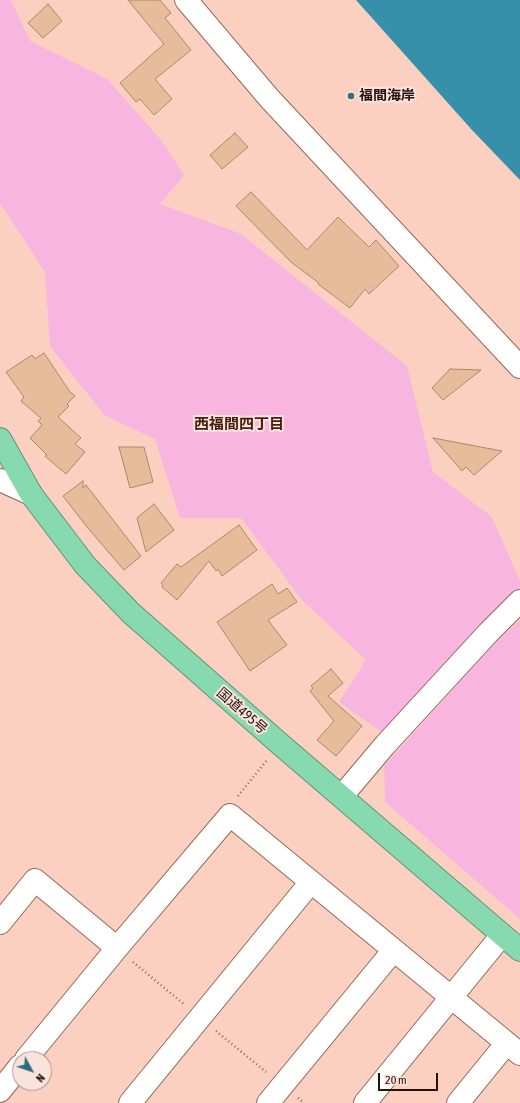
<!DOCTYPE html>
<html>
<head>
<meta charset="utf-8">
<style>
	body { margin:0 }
	#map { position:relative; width:520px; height:1103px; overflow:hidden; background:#fbd0c1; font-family:"Asap Condensed",sans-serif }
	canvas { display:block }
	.north { position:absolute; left:12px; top:1051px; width:40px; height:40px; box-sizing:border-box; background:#f9e3db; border:1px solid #a48f88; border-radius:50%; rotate:130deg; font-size:11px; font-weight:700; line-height:16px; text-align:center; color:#25120c }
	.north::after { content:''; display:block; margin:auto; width:14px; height:18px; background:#2d6e81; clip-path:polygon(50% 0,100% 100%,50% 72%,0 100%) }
	.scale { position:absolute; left:378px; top:1073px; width:60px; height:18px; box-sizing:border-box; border:2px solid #25120c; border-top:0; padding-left:5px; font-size:12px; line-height:14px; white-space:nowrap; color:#25120c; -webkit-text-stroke:3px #f9e3db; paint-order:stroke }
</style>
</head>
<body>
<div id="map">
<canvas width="520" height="1103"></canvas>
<div class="north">N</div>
<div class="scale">20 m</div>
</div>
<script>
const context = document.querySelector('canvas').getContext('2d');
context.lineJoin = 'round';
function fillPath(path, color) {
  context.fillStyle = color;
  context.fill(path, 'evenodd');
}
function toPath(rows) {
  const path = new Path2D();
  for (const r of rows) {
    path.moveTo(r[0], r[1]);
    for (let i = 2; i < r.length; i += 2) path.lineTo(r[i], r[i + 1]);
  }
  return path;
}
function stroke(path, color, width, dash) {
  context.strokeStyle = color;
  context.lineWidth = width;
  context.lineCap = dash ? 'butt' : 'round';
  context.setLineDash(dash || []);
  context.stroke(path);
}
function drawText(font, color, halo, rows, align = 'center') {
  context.font = font + ' "Asap Condensed","Noto Sans JP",sans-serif';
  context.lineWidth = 4;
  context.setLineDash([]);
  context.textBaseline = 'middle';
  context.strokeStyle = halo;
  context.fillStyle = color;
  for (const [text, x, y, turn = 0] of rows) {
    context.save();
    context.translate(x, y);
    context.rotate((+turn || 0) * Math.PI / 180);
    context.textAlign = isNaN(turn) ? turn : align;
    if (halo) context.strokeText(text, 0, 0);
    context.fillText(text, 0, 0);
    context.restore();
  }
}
fillPath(toPath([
	[0,0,11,0,30,41,107,79,161,140,184,175,160,204,241,234,407,366,433,472,492,517,520,581,520,587,462,647,383,733,339,702,366,660,301,599,241,518,180,518,155,439,104,415,50,346,45,272,0,203],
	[520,620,520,919,385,802,384,766,490,648]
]), '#f8b5e0');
fillPath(toPath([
	[356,0,520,0,520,180,472,130]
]), '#3790aa');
const building = toPath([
	[128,0,160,0,171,13,165,18,191,50,155,79,172,99,154,115,140,99,136,102,120,83,164,44,128,0],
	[48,4,62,21,43,38,28,23,48,4],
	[235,133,248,147,222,169,210,155,235,133],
	[251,192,307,250,338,217,369,247,376,240,399,266,369,294,365,289,350,308,318,284,319,283,291,262,236,206,251,192],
	[44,353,70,392,75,396,67,404,69,406,58,417,81,438,75,444,85,452,66,474,45,456,47,455,30,438,42,425,38,421,41,418,21,401,24,397,6,372,32,355,35,359,44,353],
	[450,369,481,370,443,400,432,388,450,369],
	[433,438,502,451,474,475,466,467,462,471,433,438],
	[119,447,144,447,153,482,130,488,119,447],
	[83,481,83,488,86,485,141,556,124,570,87,527,63,496,83,481],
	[154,504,174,530,146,552,137,518,154,504],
	[239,525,257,550,222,576,218,569,216,571,209,561,177,600,162,587,163,585,161,583,177,564,181,567,239,525],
	[272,584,278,594,287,588,297,602,268,620,287,645,250,671,217,622,272,584],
	[331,669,343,683,328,696,362,726,336,756,317,740,334,721,310,691,313,688,311,686,331,669]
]);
fillPath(building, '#e6bc9a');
stroke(building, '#af8767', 1);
const street = toPath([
	[186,0,269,98,520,367],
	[0,480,31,494],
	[342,796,385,745,488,633,520,601],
	[0,923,35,880,117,948],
	[26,1059,117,948,230,815,520,1054],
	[0,1091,20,1066],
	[130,1103,311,882],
	[268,1103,393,951],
	[365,1103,502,935],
	[458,1103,506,1044]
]);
const highway = toPath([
	[0,439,31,494,85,565,131,613,280,744,520,950]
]);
stroke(street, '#956756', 24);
stroke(highway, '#659376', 24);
stroke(toPath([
	[238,796,267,760],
	[133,962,185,1005],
	[216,1031,266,1072],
	[298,1098,304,1103]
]), '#8a6c61', 2.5, [1, 3]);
stroke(street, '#fff', 22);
stroke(highway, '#87d9af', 22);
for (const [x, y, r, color] of [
	[351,96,4,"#2d6e81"]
]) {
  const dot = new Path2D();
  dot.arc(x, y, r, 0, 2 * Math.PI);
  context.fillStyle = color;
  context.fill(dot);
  stroke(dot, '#f9e3db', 1.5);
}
drawText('bold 14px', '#25120c', '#f9e3db', [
	["福間海岸",359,96]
], 'left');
drawText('14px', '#25120c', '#f9e3db', [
	["国道495号",242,711,41]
]);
drawText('bold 15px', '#471f10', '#f9e3db', [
	["西福間四丁目",239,424]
]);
</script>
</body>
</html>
